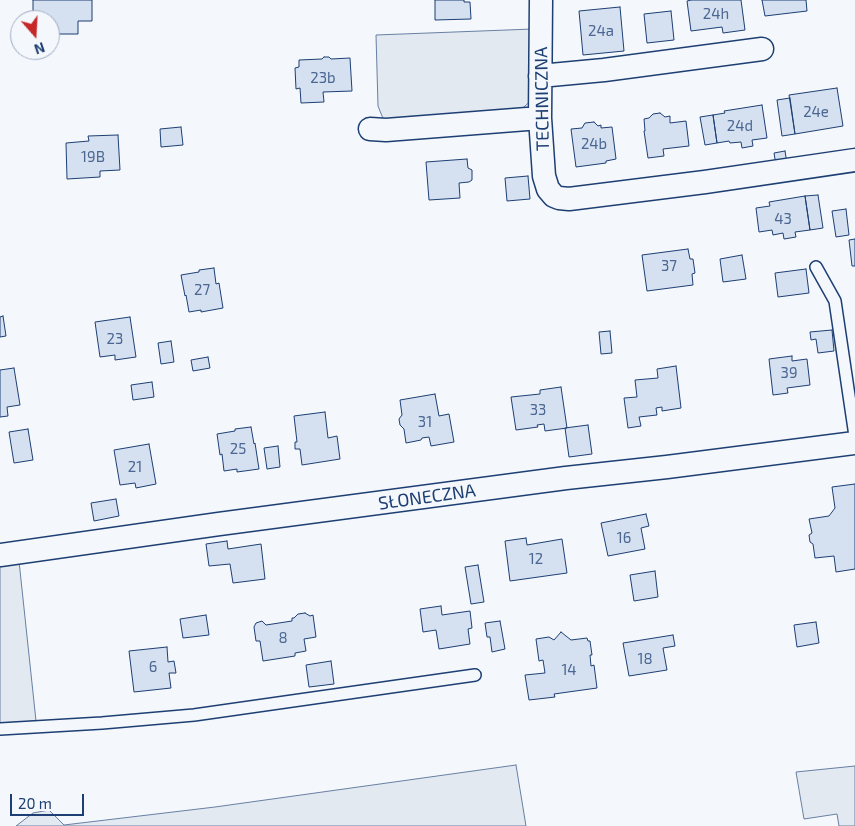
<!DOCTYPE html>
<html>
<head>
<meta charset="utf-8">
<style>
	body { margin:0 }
	#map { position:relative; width:855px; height:826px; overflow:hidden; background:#f4f7fb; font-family:"Exo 2",sans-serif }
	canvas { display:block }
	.north { position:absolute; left:10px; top:10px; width:50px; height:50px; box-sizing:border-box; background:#f4f7fb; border:1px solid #9eadc5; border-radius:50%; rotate:161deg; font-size:14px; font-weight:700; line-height:20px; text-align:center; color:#1d3f73 }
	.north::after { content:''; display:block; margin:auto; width:18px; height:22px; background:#c62828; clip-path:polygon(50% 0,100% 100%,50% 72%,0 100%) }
	.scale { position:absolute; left:10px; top:794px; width:74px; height:22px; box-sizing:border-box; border:2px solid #1d3f73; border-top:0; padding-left:6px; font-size:15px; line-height:18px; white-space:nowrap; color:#1d3f73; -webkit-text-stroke:4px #f4f7fb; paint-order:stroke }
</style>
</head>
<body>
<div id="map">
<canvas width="855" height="826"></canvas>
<div class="north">N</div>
<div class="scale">20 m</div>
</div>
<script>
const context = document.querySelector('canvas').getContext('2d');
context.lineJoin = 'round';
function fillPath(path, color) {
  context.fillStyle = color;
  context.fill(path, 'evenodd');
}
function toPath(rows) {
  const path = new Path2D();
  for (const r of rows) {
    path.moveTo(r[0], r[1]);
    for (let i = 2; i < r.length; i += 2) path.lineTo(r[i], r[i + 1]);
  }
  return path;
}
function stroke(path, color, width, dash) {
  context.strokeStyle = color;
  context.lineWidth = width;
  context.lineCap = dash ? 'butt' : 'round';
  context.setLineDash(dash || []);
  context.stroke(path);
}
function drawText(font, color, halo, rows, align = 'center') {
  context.font = font + ' "Exo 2",sans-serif';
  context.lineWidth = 4;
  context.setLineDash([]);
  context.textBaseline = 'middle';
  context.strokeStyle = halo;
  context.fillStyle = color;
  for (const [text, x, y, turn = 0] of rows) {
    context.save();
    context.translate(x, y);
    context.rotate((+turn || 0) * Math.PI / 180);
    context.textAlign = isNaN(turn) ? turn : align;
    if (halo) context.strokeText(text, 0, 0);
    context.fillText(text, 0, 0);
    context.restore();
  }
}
const green = toPath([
	[533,29,535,97,515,115,384,121,378,106,376,35,533,29],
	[19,561,36,721,0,723,0,563,19,561],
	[516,765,526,826,16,826,33,813,49,810,64,825,215,807,516,765],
	[855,766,855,826,839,826,837,814,804,819,796,772,855,766]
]);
fillPath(green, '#e3e9f0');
stroke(green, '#687fa3', 1);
const building = toPath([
	[33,0,92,0,92,21,78,21,78,34,50,34,50,20,33,20,33,0],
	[435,0,464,0,464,2,470,2,471,19,435,20,435,0],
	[691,0,741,0,745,30,723,33,722,27,691,31,687,1,691,0],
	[762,0,806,0,807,11,765,16,762,0],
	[620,7,624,51,583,55,579,11,620,7],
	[671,11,674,40,647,43,644,14,671,11],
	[324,57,329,57,331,59,350,58,352,91,323,92,324,102,301,103,300,88,296,89,295,68,299,67,299,60,322,59,324,57],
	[837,88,843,126,795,134,789,95,837,88],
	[790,98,795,134,782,136,777,100,790,98],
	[762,105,767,138,752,140,753,146,742,148,741,142,730,143,729,141,717,143,713,115,725,113,724,111,762,105],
	[660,113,665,117,670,116,670,123,686,121,689,146,663,149,664,156,648,158,644,131,645,131,644,119,649,118,653,114,660,113],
	[713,115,717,143,705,145,700,117,713,115],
	[594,122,598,126,601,125,601,128,612,127,616,159,606,161,606,163,576,167,571,129,582,128,585,123,594,122],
	[181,127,183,145,161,147,160,129,181,127],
	[118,135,120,170,100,171,100,177,67,179,66,143,89,141,88,136,118,135],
	[785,151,787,163,776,165,774,153,785,151],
	[467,159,468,168,472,170,472,180,469,182,459,183,460,198,429,200,426,162,467,159],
	[528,176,530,199,507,201,505,178,528,176],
	[818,195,823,228,810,230,805,196,818,195],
	[805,196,810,230,795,232,796,237,784,239,783,233,773,235,772,230,759,232,756,208,770,206,769,202,805,196],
	[846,209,849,235,836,237,832,211,846,209],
	[855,239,855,266,852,266,849,240,855,239],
	[688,249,690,259,693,259,695,273,692,274,693,285,647,291,642,255,688,249],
	[742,255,746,279,723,282,720,259,742,255],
	[214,268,216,284,219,283,223,308,201,312,201,310,189,312,186,295,185,296,181,275,199,272,199,270,214,268],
	[806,269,809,293,778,297,775,273,806,269],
	[3,316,6,336,0,337,0,317,3,316],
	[130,317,136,357,115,360,115,355,100,357,95,322,130,317],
	[832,330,834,351,818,353,816,339,811,340,810,332,832,330],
	[610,331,612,353,601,354,599,332,610,331],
	[171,341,174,362,161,364,158,343,171,341],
	[792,356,792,361,807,359,810,385,787,388,788,393,773,395,769,359,792,356],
	[208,357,210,368,193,371,191,360,208,357],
	[676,366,681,408,662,411,662,407,656,408,657,415,639,417,641,426,628,428,624,398,637,397,635,380,658,378,657,369,676,366],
	[14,368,20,405,7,407,8,416,0,417,0,370,14,368],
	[152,382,154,397,133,400,131,385,152,382],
	[561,387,567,428,545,431,544,424,537,425,538,427,516,430,511,397,540,394,540,390,561,387],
	[435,394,439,416,449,414,454,442,431,446,429,437,422,438,421,440,406,443,404,429,400,425,399,419,402,415,400,400,435,394],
	[325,412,328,438,337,436,340,459,302,465,300,449,295,449,295,442,297,442,294,416,325,412],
	[588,425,592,454,569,457,565,428,588,425],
	[251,427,254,444,255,443,259,469,237,472,237,469,224,471,222,454,220,455,217,434,235,431,235,429,251,427],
	[28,429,33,460,14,463,9,432,28,429],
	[149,444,156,484,136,488,135,483,120,485,114,450,149,444],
	[278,446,280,467,267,469,264,448,278,446],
	[855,484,855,569,836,572,834,556,815,558,813,544,810,542,809,535,812,533,809,519,829,516,835,508,832,487,855,484],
	[116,499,119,516,94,521,91,503,116,499],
	[646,514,649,526,641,528,645,549,608,556,601,523,646,514],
	[526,538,527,545,562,539,567,573,510,581,505,541,526,538],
	[227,541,228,549,261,544,265,579,233,583,230,564,209,566,206,544,227,541],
	[478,565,484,602,471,604,465,567,478,565],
	[655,571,658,597,634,601,630,575,655,571],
	[441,606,442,615,470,611,472,628,468,629,470,644,439,649,436,630,423,632,420,609,441,606],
	[305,613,310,616,313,615,316,637,304,639,306,651,295,653,295,656,263,661,260,641,256,641,254,627,256,623,262,621,266,625,292,621,292,618,294,618,298,614,305,613],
	[206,615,209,635,183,638,180,619,206,615],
	[500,621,505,649,492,652,490,637,487,637,485,623,500,621],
	[816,622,819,643,797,647,794,625,816,622],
	[561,632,571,640,587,638,588,641,590,641,592,655,590,655,591,666,594,665,597,688,554,694,555,697,529,700,525,675,545,673,543,660,539,661,536,639,549,637,554,640,561,632],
	[673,635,675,646,663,648,667,670,629,676,623,643,673,635],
	[167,647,168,662,174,661,176,673,169,673,171,688,134,692,129,651,167,647],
	[331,661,334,684,309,687,306,665,331,661]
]);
fillPath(building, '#d5e0f0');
stroke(building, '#1d3f73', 1);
const service = toPath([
	[816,267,835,301,855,436],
	[0,729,102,723,194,715,475,675]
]);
const minor = toPath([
	[541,0,540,118,544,176,548,189,554,196,559,198,569,199,705,182,855,160],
	[540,76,604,70,762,49],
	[370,129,386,130,540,118],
	[0,555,219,524,566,478,667,467,855,443]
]);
stroke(service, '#1d3f73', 14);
stroke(minor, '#1d3f73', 25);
stroke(service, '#f4f7fb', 11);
stroke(minor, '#f4f7fb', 22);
drawText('15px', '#4b6792', null, [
	["24h",716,14],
	["24a",601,31],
	["23b",323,78],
	["24e",816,112],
	["24d",740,126],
	["24b",594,144],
	["19B",93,157],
	["43",783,219],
	["37",669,266],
	["27",202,290],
	["23",115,339],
	["39",789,373],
	["33",538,410],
	["31",425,422],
	["25",238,449],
	["21",135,467],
	["16",624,538],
	["12",536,559],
	["8",283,638],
	["18",645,659],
	["6",153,667],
	["14",569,670]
]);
drawText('18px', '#1d3f73', '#f4f7fb', [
	["TECHNICZNA",542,99,-91],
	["SŁONECZNA",427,497,-8]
]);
</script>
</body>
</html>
